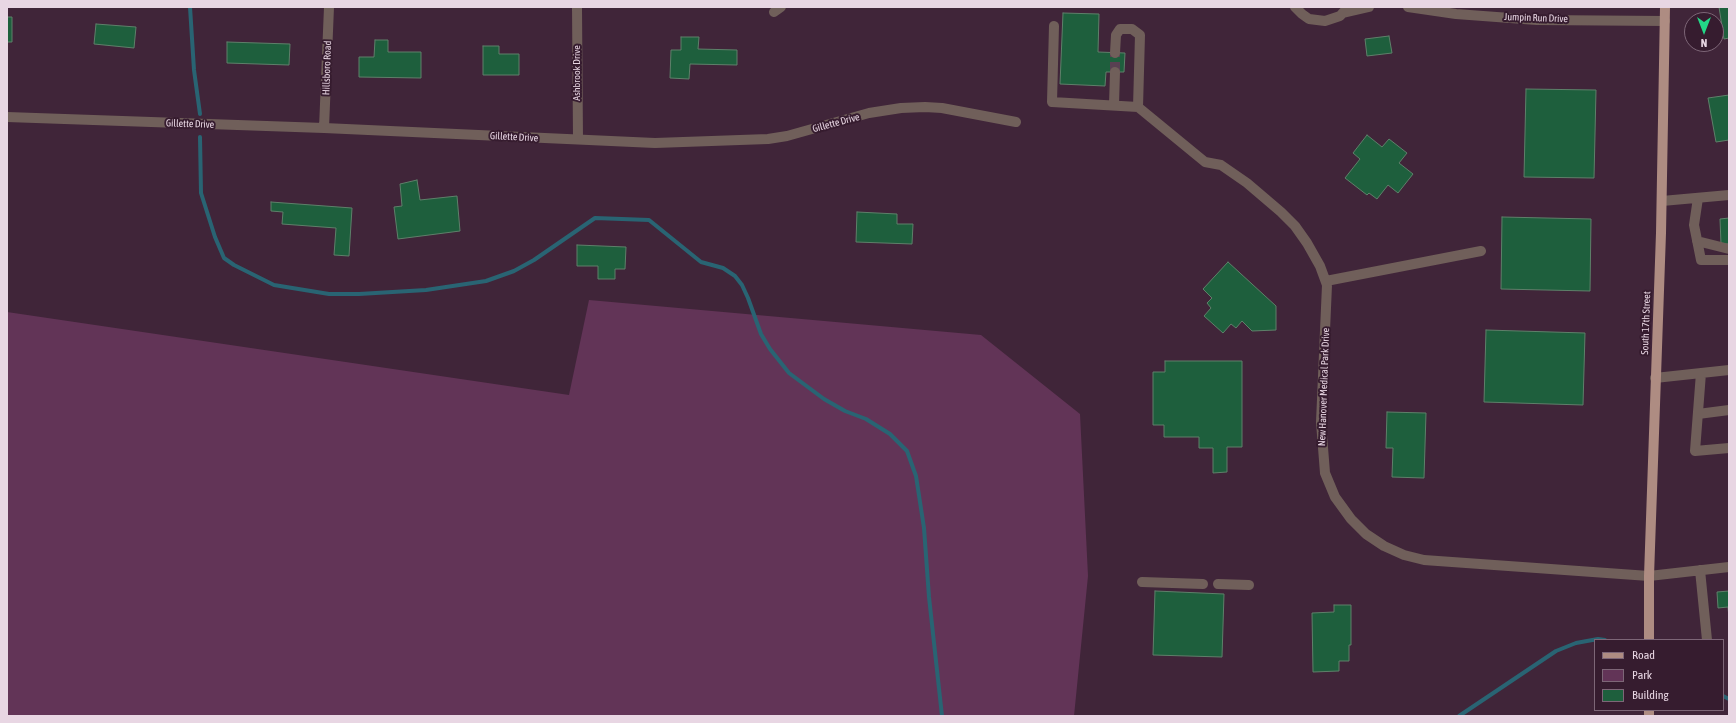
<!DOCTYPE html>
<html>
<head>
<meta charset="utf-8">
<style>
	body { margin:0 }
	#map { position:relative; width:1736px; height:723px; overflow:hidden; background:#402539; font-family:"Asap Condensed",sans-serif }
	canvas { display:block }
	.frame { position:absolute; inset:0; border:8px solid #e8d6e3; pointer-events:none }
	.legend { position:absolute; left:1594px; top:639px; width:130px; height:72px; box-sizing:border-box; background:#361c2f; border:1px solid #7d6677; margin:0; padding:5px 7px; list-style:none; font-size:12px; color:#e8d6e3 }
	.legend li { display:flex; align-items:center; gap:8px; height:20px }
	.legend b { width:20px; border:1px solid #7d6677 }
	.north { position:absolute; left:1684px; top:12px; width:40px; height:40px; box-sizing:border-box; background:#361c2f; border:1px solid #7d6677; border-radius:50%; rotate:180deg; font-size:11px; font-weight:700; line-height:16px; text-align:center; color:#e8d6e3 }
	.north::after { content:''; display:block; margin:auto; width:14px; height:18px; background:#23d887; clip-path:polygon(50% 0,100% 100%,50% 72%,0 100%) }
</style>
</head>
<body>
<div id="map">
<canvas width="1736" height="723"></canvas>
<div class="frame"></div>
<ul class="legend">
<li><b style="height:5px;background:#ae8c82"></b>Road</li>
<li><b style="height:11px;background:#623457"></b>Park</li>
<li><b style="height:11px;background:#1e5f3d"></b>Building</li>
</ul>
<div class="north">N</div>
</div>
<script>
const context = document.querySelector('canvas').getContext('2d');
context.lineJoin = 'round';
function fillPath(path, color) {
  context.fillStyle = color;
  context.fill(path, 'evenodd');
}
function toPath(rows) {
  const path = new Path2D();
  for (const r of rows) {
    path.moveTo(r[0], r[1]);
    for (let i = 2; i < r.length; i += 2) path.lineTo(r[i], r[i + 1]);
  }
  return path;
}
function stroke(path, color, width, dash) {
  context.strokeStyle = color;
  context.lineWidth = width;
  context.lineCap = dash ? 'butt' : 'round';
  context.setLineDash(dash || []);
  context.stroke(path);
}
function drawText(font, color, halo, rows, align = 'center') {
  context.font = font + ' "Asap Condensed",sans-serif';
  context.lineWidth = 4;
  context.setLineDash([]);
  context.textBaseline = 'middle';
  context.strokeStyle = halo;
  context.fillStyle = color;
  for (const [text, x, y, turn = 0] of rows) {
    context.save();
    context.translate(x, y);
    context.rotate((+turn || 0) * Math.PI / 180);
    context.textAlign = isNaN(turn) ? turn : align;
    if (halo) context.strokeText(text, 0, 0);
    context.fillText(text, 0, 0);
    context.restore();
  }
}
fillPath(toPath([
	[589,300,981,335,1080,414,1088,576,1074,716,7,716,7,312,569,395]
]), '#623457');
stroke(toPath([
	[190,7,194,70,200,114],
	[200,137,201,193,215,237,224,258,234,265,274,285,329,294,359,294,426,290,486,281,514,271,534,260,595,218,649,220,701,262,723,268,735,276,742,285,748,298,761,334,770,349,789,373,824,399,845,411,866,419,890,434,907,451,916,476,924,528,929,597,942,716],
	[1723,696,1729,699],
	[1459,716,1556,651,1576,643,1598,639,1605,640]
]), '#296473', 4);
const building = toPath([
	[1719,7,1729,7,1729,38,1724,39,1719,7],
	[1063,13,1099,14,1098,52,1125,53,1124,72,1106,72,1105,86,1060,84,1063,13],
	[7,17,12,17,12,42,7,42,7,17],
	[96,24,136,27,134,48,94,44,96,24],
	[1389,36,1392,53,1367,56,1365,39,1389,36],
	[681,37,699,37,698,49,737,50,737,65,690,64,689,79,670,78,671,50,681,50,681,37],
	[375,40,388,40,388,52,421,52,421,78,359,77,359,57,374,57,375,40],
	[227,42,290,44,289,65,227,63,227,42],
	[483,46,499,46,499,54,519,54,519,75,483,75,483,46],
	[1526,89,1596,90,1594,178,1524,177,1526,89],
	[1729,95,1729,140,1716,142,1708,98,1729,95],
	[1367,135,1382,147,1389,139,1407,153,1399,163,1413,174,1398,193,1388,185,1377,199,1369,193,1367,195,1345,178,1360,159,1353,153,1367,135],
	[417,180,420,200,457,196,460,231,398,239,394,207,402,206,400,184,417,180],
	[271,202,352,208,349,256,334,255,336,228,282,224,283,212,271,211,271,202],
	[857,212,897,214,897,224,913,224,912,244,856,242,857,212],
	[1502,217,1591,219,1590,291,1501,289,1502,217],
	[1729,218,1729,244,1721,244,1720,219,1729,218],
	[577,245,626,247,625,269,615,269,615,279,598,279,598,266,577,266,577,245],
	[1228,262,1276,306,1276,330,1252,331,1242,321,1236,328,1231,324,1223,333,1204,316,1211,308,1207,303,1212,298,1203,289,1228,262],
	[1486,330,1585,333,1583,405,1484,402,1486,330],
	[1165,361,1242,361,1242,447,1227,447,1227,472,1213,473,1213,448,1199,448,1199,437,1164,437,1164,425,1153,425,1153,372,1165,372,1165,361],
	[1387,412,1426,413,1424,478,1392,477,1393,448,1386,448,1387,412],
	[1155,591,1224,594,1222,657,1153,655,1155,591],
	[1729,591,1729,618,1728,607,1718,608,1717,592,1729,591],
	[1334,605,1351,605,1351,645,1349,645,1349,661,1339,661,1339,671,1313,672,1312,613,1334,612,1334,605]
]);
fillPath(building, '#1e5f3d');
stroke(building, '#5e806a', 1);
stroke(toPath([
	[1115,72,1115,53]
]), '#594052', 10, [10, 5]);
stroke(toPath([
	[577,7,578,139],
	[1295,7,1302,14,1309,19,1325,21,1340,16,1348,7],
	[1408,7,1456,14,1537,20,1665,21],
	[774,12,781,7],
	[1343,13,1369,7],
	[1054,26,1052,102,1138,107,1205,162,1221,165,1247,183,1281,212,1295,226,1307,243,1320,266,1327,285,1321,422,1325,473,1335,497,1351,519,1366,534,1384,546,1404,555,1424,560,1649,576,1729,567],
	[1115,53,1116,35,1120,29,1132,29,1140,35,1138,107],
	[1114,105,1115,72],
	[7,117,324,128,655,143,768,139,787,136,869,113,901,108,925,107,942,108,1016,122],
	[324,128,329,7],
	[1698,198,1694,225,1701,260,1729,260],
	[1662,201,1729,195],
	[1697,241,1729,249],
	[1326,281,1481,251],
	[1701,373,1695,451,1729,448],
	[1655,378,1729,370],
	[1698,414,1729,410],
	[1700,570,1707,640],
	[1142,582,1203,584],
	[1218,584,1249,585]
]), '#705f5a', 10);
stroke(toPath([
	[1649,640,1649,576,1661,233,1665,7],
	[1649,710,1649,716]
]), '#ae8c82', 10);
drawText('10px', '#e8d6e3', '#361c2f', [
	["Jumpin Run Drive",1536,18,2],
	["Hillsboro Road",327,68,-88],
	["Ashbrook Drive",577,73,-90],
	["Gillette Drive",836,123,-15],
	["Gillette Drive",190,124,2],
	["Gillette Drive",514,137,3],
	["South 17th Street",1646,323,-88],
	["New Hanover Medical Park Drive",1324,387,-88]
]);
</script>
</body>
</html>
